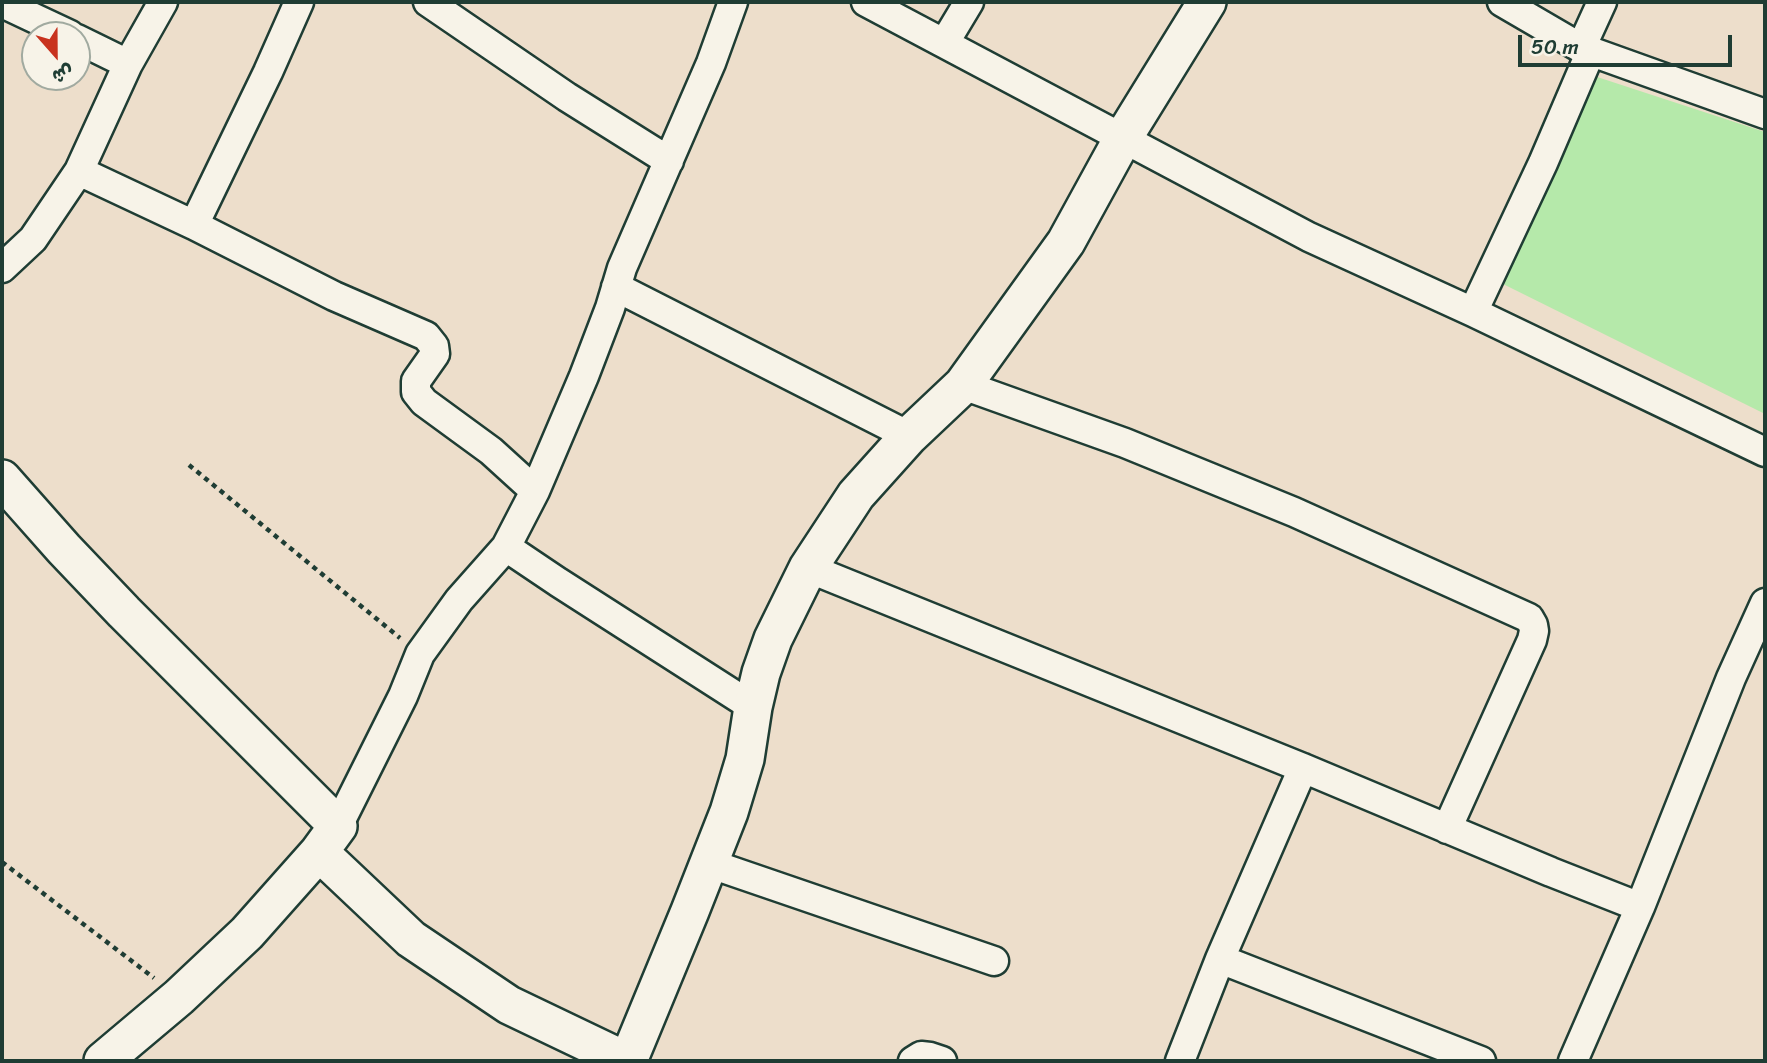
<!DOCTYPE html>
<html>
<head>
<meta charset="utf-8">
<style>
	body { margin:0 }
	#map { position:relative; width:1767px; height:1063px; overflow:hidden; background:#eddecb; font-family:Sriracha,"Playpen Sans Arabic",sans-serif }
	canvas { display:block }
	.frame { position:absolute; inset:0; border:4px solid #1f3d34; pointer-events:none }
	.north { position:absolute; left:21px; top:21px; width:70px; height:70px; box-sizing:border-box; background:#f7f3e8; border:2px solid #a1aaa0; border-radius:50%; rotate:159deg; font-size:19px; font-weight:700; line-height:28px; text-align:center; color:#1f3d34 }
	.north::after { content:''; display:block; margin:auto; width:24px; height:32px; background:#c8321e; clip-path:polygon(50% 0,100% 100%,50% 72%,0 100%) }
	.scale { position:absolute; left:1518px; top:35px; width:214px; height:32px; box-sizing:border-box; border:4px solid #1f3d34; border-top:0; padding-left:9px; font-size:21px; line-height:24px; white-space:nowrap; color:#1f3d34; -webkit-text-stroke:5px #f7f3e8; paint-order:stroke }
</style>
</head>
<body>
<div id="map">
<canvas width="1767" height="1063"></canvas>
<div class="frame"></div>
<div class="north">ش</div>
<div class="scale">50 m</div>
</div>
<script>
const context = document.querySelector('canvas').getContext('2d');
context.lineJoin = 'round';
function fillPath(path, color) {
  context.fillStyle = color;
  context.fill(path, 'evenodd');
}
function toPath(rows) {
  const path = new Path2D();
  for (const r of rows) {
    path.moveTo(r[0], r[1]);
    for (let i = 2; i < r.length; i += 2) path.lineTo(r[i], r[i + 1]);
  }
  return path;
}
function stroke(path, color, width, dash) {
  context.strokeStyle = color;
  context.lineWidth = width;
  context.lineCap = dash ? 'butt' : 'round';
  context.setLineDash(dash || []);
  context.stroke(path);
}
fillPath(toPath([
	[1585,73,1765,132,1765,414,1503,284]
]), '#b5e9aa');
const minor = toPath([
	[428,2,567,97,669,161],
	[866,2,1309,237,1473,312,1765,452],
	[1502,2,1581,48,1765,114],
	[2,3,70,35],
	[77,39,128,64],
	[945,42,969,2],
	[1581,48,1602,2],
	[79,171,194,225,334,296,426,336,434,346,435,354,416,381,416,392,424,402,491,451,535,491],
	[194,225,268,72,299,2],
	[2,268,33,239,79,171,128,64,163,2],
	[616,287,909,436],
	[1473,312,1543,163,1591,51],
	[963,385,1125,443,1294,512,1529,618,1533,625,1534,631,1532,640,1447,829],
	[506,547,558,582,753,707],
	[808,568,1303,768,1551,872,1640,907,1731,678,1765,603],
	[338,826,403,696,420,654,459,600,506,547,535,491,584,376,610,308,622,268,711,63,733,2],
	[708,863,994,961],
	[1220,959,1481,1061],
	[913,1061,921,1056,930,1057,942,1061],
	[1180,1061,1220,959,1303,768],
	[1573,1061,1640,907]
]);
const tertiary = toPath([
	[2,479,64,549,124,612,338,826,319,852],
	[103,1061,179,997,247,933,319,852,411,939,509,1005,626,1061],
	[628,1061,690,911,729,812,745,759,753,707,761,673,773,639,808,568,856,495,909,436,963,385,1066,242,1123,138,1207,2]
]);
stroke(minor, '#1f3d34', 33);
stroke(tertiary, '#1f3d34', 42);
stroke(toPath([
	[189,465,400,638],
	[2,862,154,978]
]), '#1f3d34', 4.5, [5, 5]);
stroke(minor, '#f7f3e8', 28);
stroke(tertiary, '#f7f3e8', 37);
</script>
</body>
</html>
